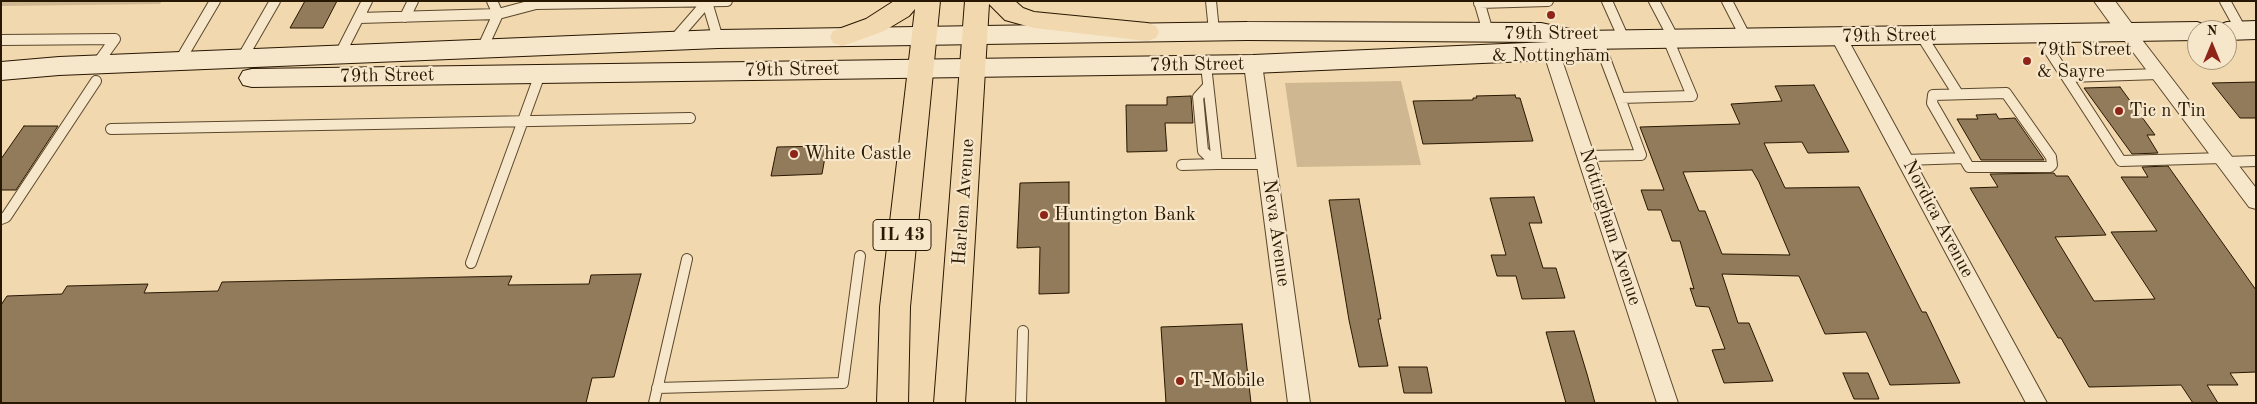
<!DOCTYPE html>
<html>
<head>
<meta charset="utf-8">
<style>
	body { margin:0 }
	#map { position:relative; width:2257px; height:404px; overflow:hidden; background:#f1d8ae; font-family:"Old Standard TT",serif }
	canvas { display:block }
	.frame { position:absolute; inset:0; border:2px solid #281701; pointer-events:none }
	.north { position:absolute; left:2187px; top:20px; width:50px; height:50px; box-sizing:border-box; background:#f6e6ca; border:1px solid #a4937a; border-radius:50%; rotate:0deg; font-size:14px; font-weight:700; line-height:20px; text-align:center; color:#281701 }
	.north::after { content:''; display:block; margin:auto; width:18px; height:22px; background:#8f2418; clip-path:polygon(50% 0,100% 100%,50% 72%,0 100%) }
</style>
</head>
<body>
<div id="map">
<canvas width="2257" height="404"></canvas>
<div class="frame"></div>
<div class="north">N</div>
</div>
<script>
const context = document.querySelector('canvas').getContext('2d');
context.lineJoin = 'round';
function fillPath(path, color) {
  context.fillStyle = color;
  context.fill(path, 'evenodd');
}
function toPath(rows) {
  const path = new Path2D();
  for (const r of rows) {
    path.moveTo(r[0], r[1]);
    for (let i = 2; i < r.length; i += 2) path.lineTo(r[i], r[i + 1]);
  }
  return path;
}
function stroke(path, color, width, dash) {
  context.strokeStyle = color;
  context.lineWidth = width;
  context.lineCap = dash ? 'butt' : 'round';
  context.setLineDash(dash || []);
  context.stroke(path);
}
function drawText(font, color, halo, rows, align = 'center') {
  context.font = font + ' "Old Standard TT",serif';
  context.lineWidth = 4.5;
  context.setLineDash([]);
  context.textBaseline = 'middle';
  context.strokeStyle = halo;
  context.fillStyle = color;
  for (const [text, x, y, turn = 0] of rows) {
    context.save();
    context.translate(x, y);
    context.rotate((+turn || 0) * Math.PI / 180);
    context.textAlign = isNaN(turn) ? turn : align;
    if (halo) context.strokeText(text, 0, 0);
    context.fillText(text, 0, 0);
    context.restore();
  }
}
fillPath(toPath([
	[1,1,162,1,160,4,1,6],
	[1401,81,1421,165,1297,167,1285,83]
]), '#cfb791');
const building = toPath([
	[305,1,337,1,323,28,290,28,305,1],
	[2256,82,2256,118,2240,118,2212,83,2256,82],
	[1814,85,1849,152,1808,153,1802,142,1764,143,1785,188,1859,187,1922,312,1926,312,1960,383,1890,385,1866,332,1825,334,1799,276,1722,274,1738,323,1749,323,1773,381,1724,383,1712,350,1725,349,1709,307,1696,306,1690,288,1694,289,1680,241,1672,241,1661,210,1648,210,1641,190,1664,190,1640,127,1740,124,1731,104,1782,101,1775,86,1814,85],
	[1752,170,1759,182,1790,255,1722,254,1705,211,1699,211,1683,172,1752,170],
	[2120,87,2155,135,2147,135,2158,153,2132,154,2084,88,2120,87],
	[1515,95,1516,98,1520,98,1533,141,1423,144,1413,101,1473,100,1473,98,1477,98,1476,96,1515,95],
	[1191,96,1193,123,1165,123,1167,151,1127,152,1126,105,1167,105,1167,97,1191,96],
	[1996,114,1999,119,2015,118,2044,160,1981,160,1957,119,1978,119,1976,115,1996,114],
	[24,126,58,126,16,190,1,190,1,159,24,126],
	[827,146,822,174,771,176,777,147,827,146],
	[2168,166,2256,290,2256,372,2230,373,2238,385,2207,385,2218,403,2193,403,2181,385,2089,387,2061,338,2058,338,2032,294,1970,188,1998,187,1990,174,2054,173,2056,176,2068,176,2106,235,2055,237,2094,301,2155,299,2111,232,2157,231,2121,177,2148,177,2142,167,2168,166],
	[1069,182,1069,293,1039,294,1040,247,1017,248,1020,183,1069,182],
	[1534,197,1542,223,1529,223,1543,268,1556,268,1565,298,1522,299,1516,276,1497,276,1491,255,1506,255,1490,198,1534,197],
	[1359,199,1381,319,1378,319,1388,366,1359,367,1349,320,1329,200,1359,199],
	[641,274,614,377,592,378,586,403,1,403,1,305,7,296,62,294,67,286,148,284,144,293,218,291,222,282,512,276,508,285,589,284,591,275,641,274],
	[1242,324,1251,403,1166,403,1161,327,1242,324],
	[1574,331,1587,374,1595,403,1566,403,1546,332,1574,331],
	[1399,367,1427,367,1432,393,1404,393,1399,367],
	[1843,373,1868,373,1879,399,1854,399,1843,373]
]);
fillPath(building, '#917b5b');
stroke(building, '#281701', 1);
const service = toPath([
	[1211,1,1214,31],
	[1479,1,1488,32],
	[1607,1,1624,39],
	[1654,1,1674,39],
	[1727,1,1746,38],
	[2225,1,2241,30],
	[1479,3,1548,1],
	[405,17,413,1],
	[359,18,498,14,536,4,727,1],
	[2038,33,2121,161,2223,158],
	[1921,35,1958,94],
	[1,40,115,39,97,64],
	[674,40,707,2,718,39],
	[1598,40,1620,98,1692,96,1668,39],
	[482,49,498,14,492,1],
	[339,56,367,1],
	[241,60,275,1],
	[179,62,215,1],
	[1206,65,1217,164,1267,164],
	[2067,77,2159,74],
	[1208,86,1198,97,1203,151,1217,164],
	[2006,93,2051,157,2052,165,2050,167,1969,167,1932,103,1933,95,2006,93],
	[111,129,690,118],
	[1586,156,1641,155,1620,98],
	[1906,160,1964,158],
	[2226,162,2256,161],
	[1182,165,1217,164],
	[1,219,6,217,96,81],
	[471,263,540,74],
	[657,388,843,383,860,256],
	[654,403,687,259],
	[1021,403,1023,331]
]);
const minor = toPath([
	[2127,26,2133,28,2256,188,2256,209,2249,207,2121,36,2119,32,2121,28,2127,26],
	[1838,30,1844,32,1846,36,2047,403,2026,403,1830,36,1832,32,1838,30],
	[1551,45,1557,47,1559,51,1678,403,1657,403,1543,51,1545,47,1551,45],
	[1253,58,1259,60,1262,64,1310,403,1288,403,1244,64,1247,60,1253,58]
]);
const tertiary = toPath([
	[2094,1,2115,1,2138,32,2134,37,2127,39,2120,37,2094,1]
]);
const secondary = toPath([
	[2256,21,2256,39,2227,40,2227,30,2215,30,2218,25,2227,22,2256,21],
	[1247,22,1541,23,1580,31,2197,22,2206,25,2209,30,2197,30,2197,40,1584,49,1551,60,1253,73,252,87,243,85,239,78,243,71,252,69,1253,55,1549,42,1247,40,718,48,59,75,1,80,1,62,59,57,718,30,1247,22]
]);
const primary = toPath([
	[894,1,940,1,910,307,908,403,877,403,880,307,915,9,909,16,884,31,851,43,842,46,833,43,830,37,833,31,866,19,894,1],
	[965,1,1015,1,1023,8,1034,12,1147,23,1156,26,1159,32,1156,38,1147,41,1034,28,1005,20,989,4,965,403,934,403,965,1]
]);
stroke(service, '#5a472c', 12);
stroke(minor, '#5a472c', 2);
stroke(tertiary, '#5a472c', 2);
stroke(secondary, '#281701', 2);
stroke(primary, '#281701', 2);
stroke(service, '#f6e6ca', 10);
fillPath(minor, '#f6e6ca');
fillPath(tertiary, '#f6e6ca');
fillPath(secondary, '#f6e6ca');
fillPath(primary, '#f1d8ae');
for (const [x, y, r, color] of [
	[1551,15,5,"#8f2418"],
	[2027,61,5,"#8f2418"],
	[2119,111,5,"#8f2418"],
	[794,154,5,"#8f2418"],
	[1044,215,5,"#8f2418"],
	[1180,381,5,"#8f2418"]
]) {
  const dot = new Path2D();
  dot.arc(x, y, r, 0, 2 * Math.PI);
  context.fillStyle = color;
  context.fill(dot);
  stroke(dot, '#f6e6ca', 2);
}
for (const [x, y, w] of [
	[902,235,58]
]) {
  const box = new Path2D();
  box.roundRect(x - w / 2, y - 15.5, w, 31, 4);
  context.fillStyle = '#f6e6ca';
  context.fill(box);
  stroke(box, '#281701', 1);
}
drawText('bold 18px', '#281701', null, [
	["IL 43",902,235]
]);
drawText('19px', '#281701', '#f6e6ca', [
	["79th Street",1551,34,"center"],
	["& Nottingham",1551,56,"center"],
	["79th Street",2037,50],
	["& Sayre",2037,72],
	["Tic n Tin",2129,111],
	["White Castle",804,154],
	["Huntington Bank",1054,215],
	["T-Mobile",1190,381]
], 'left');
drawText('19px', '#281701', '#f6e6ca', [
	["79th Street",1889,36,-1],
	["79th Street",1197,65,-1],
	["79th Street",792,70,-1],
	["79th Street",387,76,-1],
	["Harlem Avenue",964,202,-86],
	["Nordica Avenue",1938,219,62],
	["Nottingham Avenue",1610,227,72],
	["Neva Avenue",1276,233,82]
]);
</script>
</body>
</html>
